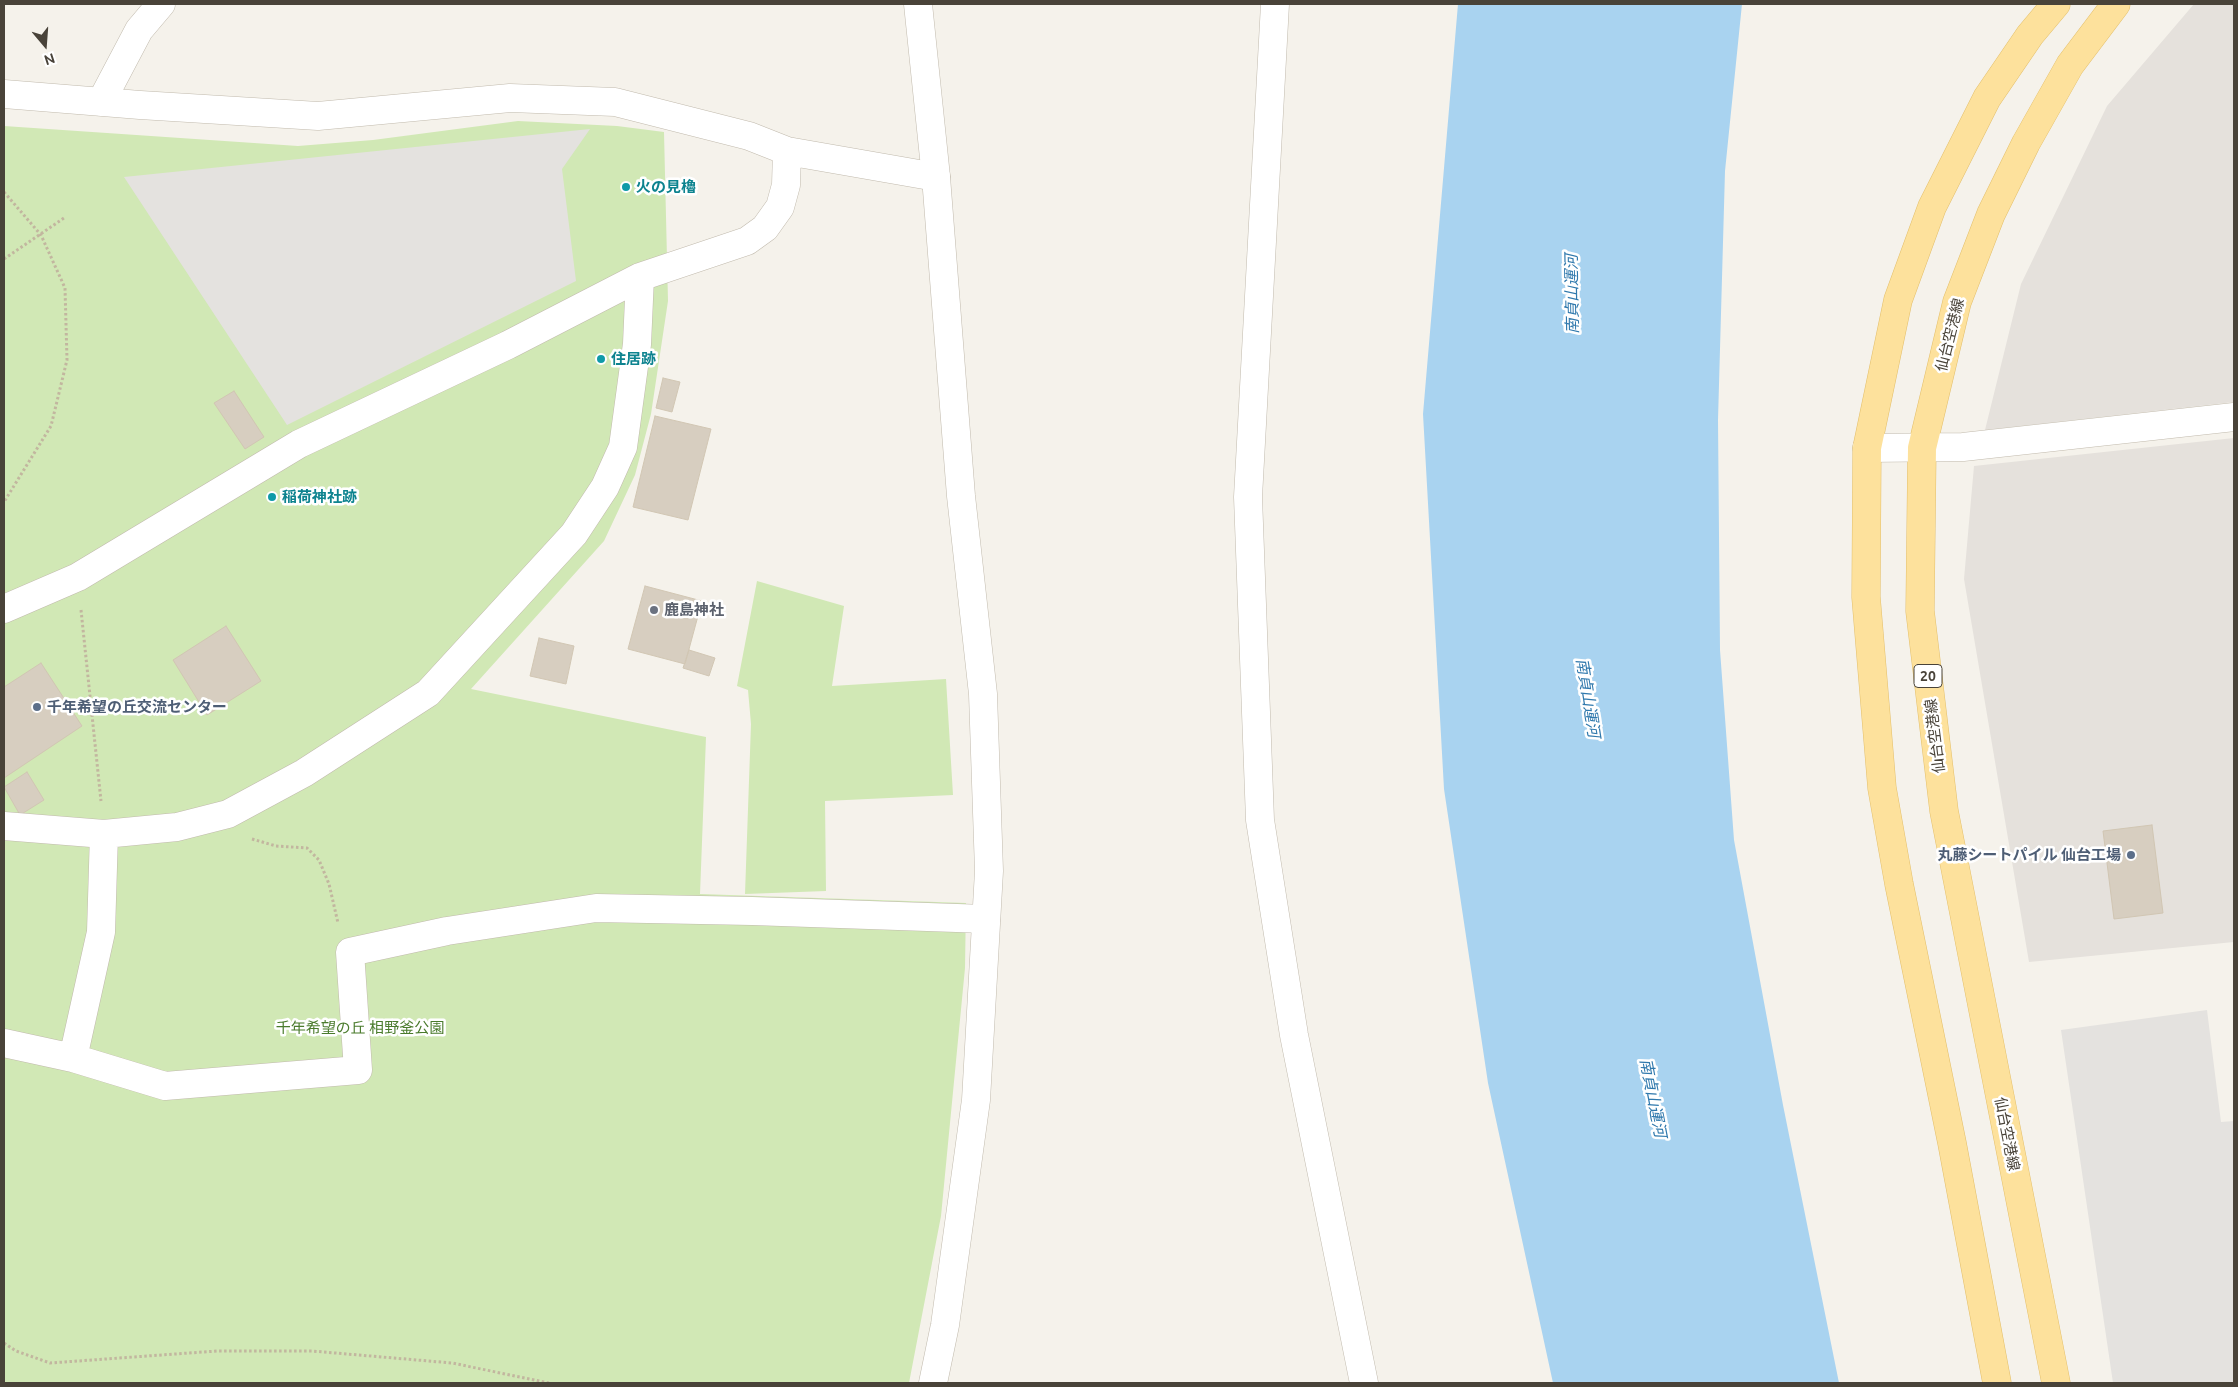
<!DOCTYPE html>
<html>
<head>
<meta charset="utf-8">
<style>
	body { margin:0 }
	#map { position:relative; width:2238px; height:1387px; overflow:hidden; background:#f5f2eb; font-family:Ubuntu,sans-serif }
	canvas { display:block }
	.frame { position:absolute; inset:0; border:5px solid #494339; pointer-events:none }
	.north { position:absolute; left:20px; top:20px; width:50px; height:50px; -webkit-text-stroke:4px #fff; paint-order:stroke; rotate:162deg; font-size:14px; font-weight:700; line-height:20px; text-align:center; color:#494339 }
	.north::after { content:''; display:block; margin:auto; width:18px; height:22px; background:#494339; clip-path:polygon(50% 0,100% 100%,50% 72%,0 100%) }
</style>
</head>
<body>
<div id="map">
<canvas width="2238" height="1387"></canvas>
<div class="frame"></div>
<div class="north">N</div>
</div>
<script>
const context = document.querySelector('canvas').getContext('2d');
context.lineJoin = 'round';
function fillPath(path, color) {
  context.fillStyle = color;
  context.fill(path, 'evenodd');
}
function toPath(rows) {
  const path = new Path2D();
  for (const r of rows) {
    path.moveTo(r[0], r[1]);
    for (let i = 2; i < r.length; i += 2) path.lineTo(r[i], r[i + 1]);
  }
  return path;
}
function stroke(path, color, width, dash) {
  context.strokeStyle = color;
  context.lineWidth = width;
  context.lineCap = dash ? 'butt' : 'round';
  context.setLineDash(dash || []);
  context.stroke(path);
}
function drawText(font, color, halo, rows, align = 'center') {
  context.font = font + ' Ubuntu,"Noto Sans JP",sans-serif';
  context.lineWidth = 5;
  context.setLineDash([]);
  context.textBaseline = 'middle';
  context.strokeStyle = halo;
  context.fillStyle = color;
  for (const [text, x, y, turn = 0] of rows) {
    context.save();
    context.translate(x, y);
    context.rotate((+turn || 0) * Math.PI / 180);
    context.textAlign = isNaN(turn) ? turn : align;
    if (halo) context.strokeText(text, 0, 0);
    context.fillText(text, 0, 0);
    context.restore();
  }
}
fillPath(toPath([
	[2194,4,2234,4,2234,402,1985,430,2021,284,2107,106],
	[2234,438,2234,942,2029,962,1964,579,1974,466]
]), '#e5e1dc');
fillPath(toPath([
	[518,121,617,126,664,132,668,301,651,414,635,475,604,541,471,689,706,737,700,894,966,903,965,968,941,1216,909,1383,4,1383,4,126,298,146,373,140],
	[757,581,844,606,832,686,946,679,953,795,825,801,826,891,745,894,751,724,748,690,737,686]
]), '#d1e8b5');
fillPath(toPath([
	[590,129,562,169,576,281,287,425,124,177],
	[2207,1010,2221,1122,2234,1121,2234,1383,2113,1383,2061,1030]
]), '#e4e2df');
fillPath(toPath([
	[1458,4,1742,4,1725,171,1718,420,1720,650,1734,840,1783,1105,1839,1383,1553,1383,1488,1083,1444,789,1423,414]
]), '#a9d3f0');
const building = toPath([
	[663,378,680,382,672,412,656,408,663,378],
	[234,391,264,437,245,449,214,403,234,391],
	[655,416,711,429,688,520,633,507,655,416],
	[645,586,702,601,685,664,628,649,645,586],
	[226,626,261,681,207,715,173,660,226,626],
	[539,638,574,646,566,684,530,676,539,638],
	[689,650,715,658,709,676,683,668,689,650],
	[41,663,82,726,4,778,4,687,41,663],
	[27,772,44,800,20,815,4,787,27,772],
	[2152,825,2163,913,2114,919,2103,831,2152,825]
]);
fillPath(building, '#d7cec0');
stroke(building, '#d1c6b3', 1);
const minor = toPath([
	[4,94,140,105,318,116,510,98,615,102,749,136,787,151,936,177],
	[101,102,139,30,161,4],
	[1867,448,1963,447,2234,417],
	[4,609,78,577,299,444,508,345,640,277,747,241,765,228,780,207,786,185,787,151],
	[4,826,104,834,177,827,228,814,304,773,428,693,574,534,605,487,623,447,637,344,640,277],
	[104,834,101,932,73,1058,165,1086,358,1070,350,952,447,931,596,908,752,911,986,919],
	[4,1043,73,1058]
]);
const tertiary = toPath([
	[918,4,936,177,961,496,983,694,989,871,976,1100,945,1325,933,1383],
	[1275,4,1248,497,1260,820,1294,1035,1364,1383]
]);
const primary = toPath([
	[1997,1383,1952,1143,1899,884,1882,788,1866,597,1867,448,1898,300,1932,207,1987,98,2030,35,2056,4],
	[2056,1383,1944,811,1920,611,1922,448,1957,302,1991,214,2026,143,2070,65,2116,4]
]);
stroke(minor, '#c1baad', 29);
stroke(tertiary, '#c1baad', 29);
stroke(primary, '#e3bf6b', 29);
stroke(toPath([
	[4,192,41,235,65,288,67,360,51,426,4,502],
	[4,259,64,218],
	[81,610,101,801],
	[252,839,276,846,307,848,319,860,329,884,338,923],
	[4,1343,16,1351,50,1363,217,1351,312,1351,452,1363,549,1383]
]), '#c2b69f', 3, [2.5, 2.5]);
stroke(minor, '#fff', 28);
stroke(tertiary, '#fff', 28);
stroke(primary, '#fde19c', 28);
for (const [x, y, r, color] of [
	[626,187,5,"#0f9aa8"],
	[601,359,5,"#0f9aa8"],
	[272,497,5,"#0f9aa8"],
	[654,610,5,"#6b7280"],
	[37,707,5,"#5c6f8a"],
	[2131,855,5,"#5c6f8a"]
]) {
  const dot = new Path2D();
  dot.arc(x, y, r, 0, 2 * Math.PI);
  context.fillStyle = color;
  context.fill(dot);
  stroke(dot, '#fff', 2);
}
for (const [x, y, w] of [
	[1928,676,28]
]) {
  const box = new Path2D();
  box.roundRect(x - w / 2, y - 11.5, w, 23, 4);
  context.fillStyle = '#fff';
  context.fill(box);
  stroke(box, '#494339', 1);
}
drawText('bold 14px', '#494339', null, [
	["20",1928,676]
]);
drawText('bold 15px', '#0d838f', '#fff', [
	["火の見櫓",636,187],
	["住居跡",611,359],
	["稲荷神社跡",282,497]
], 'left');
drawText('15px', '#494339', '#fff', [
	["仙台空港線",1950,335,-76],
	["仙台空港線",1935,736,-97],
	["仙台空港線",2007,1134,79]
]);
drawText('bold 15px', '#5b616d', '#fff', [
	["鹿島神社",664,610]
], 'left');
drawText('bold 15px', '#4e5e75', '#fff', [
	["千年希望の丘交流センター",47,707],
	["丸藤シートパイル 仙台工場",2121,855,"right"]
], 'left');
drawText('15px', '#4a7b2c', '#fff', [
	["千年希望の丘 相野釜公園",360,1028]
]);
drawText('italic 16px', '#3079ad', '#fff', [
	["南貞山運河",1572,294,-91],
	["南貞山運河",1588,698,81],
	["南貞山運河",1653,1098,79]
]);
</script>
</body>
</html>
